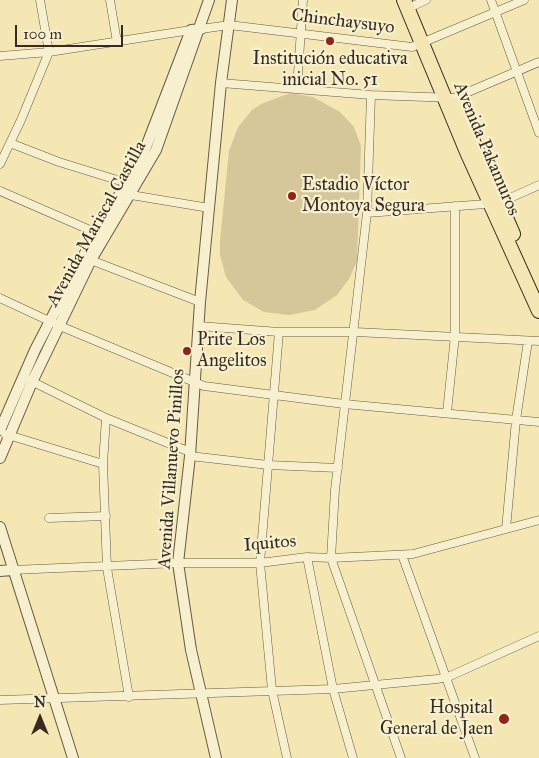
<!DOCTYPE html>
<html>
<head>
<meta charset="utf-8">
<style>
	body { margin:0 }
	#map { position:relative; width:539px; height:758px; overflow:hidden; background:#f5e7b3; font-family:"IM FELL Great Primer",serif }
	canvas { display:block }
	.north { position:absolute; left:15px; top:693px; width:50px; height:50px; -webkit-text-stroke:4px #f8efce; paint-order:stroke; rotate:0deg; font-size:14px; font-weight:700; line-height:20px; text-align:center; color:#362b22 }
	.north::after { content:''; display:block; margin:auto; width:18px; height:22px; background:#362b22; clip-path:polygon(50% 0,100% 100%,50% 72%,0 100%) }
	.scale { position:absolute; left:15px; top:25px; width:108px; height:22px; box-sizing:border-box; border:2px solid #362b22; border-top:0; padding-left:6px; font-size:15px; line-height:18px; white-space:nowrap; color:#362b22; -webkit-text-stroke:4px #f8efce; paint-order:stroke }
</style>
</head>
<body>
<div id="map">
<canvas width="539" height="758"></canvas>
<div class="north">N</div>
<div class="scale">100 m</div>
</div>
<script>
const context = document.querySelector('canvas').getContext('2d');
context.lineJoin = 'round';
function fillPath(path, color) {
  context.fillStyle = color;
  context.fill(path, 'evenodd');
}
function toPath(rows) {
  const path = new Path2D();
  for (const r of rows) {
    path.moveTo(r[0], r[1]);
    for (let i = 2; i < r.length; i += 2) path.lineTo(r[i], r[i + 1]);
  }
  return path;
}
function stroke(path, color, width, dash) {
  context.strokeStyle = color;
  context.lineWidth = width;
  context.lineCap = dash ? 'butt' : 'round';
  context.setLineDash(dash || []);
  context.stroke(path);
}
function drawText(font, color, halo, rows, align = 'center') {
  context.font = font + ' "IM FELL Great Primer",serif';
  context.lineWidth = 4.5;
  context.setLineDash([]);
  context.textBaseline = 'middle';
  context.strokeStyle = halo;
  context.fillStyle = color;
  for (const [text, x, y, turn = 0] of rows) {
    context.save();
    context.translate(x, y);
    context.rotate((+turn || 0) * Math.PI / 180);
    context.textAlign = isNaN(turn) ? turn : align;
    if (halo) context.strokeText(text, 0, 0);
    context.fillText(text, 0, 0);
    context.restore();
  }
}
fillPath(toPath([
	[290,93,313,97,340,112,354,127,361,146,357,261,349,279,337,295,315,310,289,315,264,312,243,300,226,277,220,255,220,241,229,151,238,127,252,110,261,104]
]), '#d5c79a');
const minor = toPath([
	[110,0,117,42],
	[491,0,539,133],
	[415,5,426,0],
	[201,29,229,25,412,47,524,0],
	[0,56,49,52,191,30],
	[221,83,371,95,454,98,539,62],
	[297,89,303,0],
	[371,95,367,213,335,490,331,558,401,758],
	[10,143,59,162,127,183,131,195,209,208],
	[0,164,21,120,49,52,40,0],
	[0,191,99,234],
	[367,213,499,203,539,185],
	[88,259,200,302],
	[0,298,60,326,204,386,344,404,539,422],
	[199,326,279,332,355,332,539,341],
	[279,332,260,563,272,690,287,758],
	[29,380,106,418,190,452],
	[447,412,455,336,455,206],
	[106,418,103,464,107,568,129,697],
	[5,434,103,464],
	[190,456,268,465,338,468],
	[49,518,106,516],
	[506,529,516,420,528,341],
	[402,555,475,758],
	[307,557,333,689,353,758],
	[12,570,178,563,260,563,307,557,331,558,413,554,539,520],
	[0,700,333,689,437,679,448,677,539,636]
]);
const tertiary = toPath([
	[0,430,35,350,96,232,127,183,146,147,191,30,201,29],
	[0,458,32,382,91,260,156,150,209,0],
	[0,527,73,758],
	[0,571,12,570],
	[216,758,191,650,178,563,190,456,200,302,221,83,232,0]
]);
const trunk = toPath([
	[404,0,467,152,539,311],
	[457,105,513,234]
]);
stroke(minor, '#665a46', 9);
stroke(tertiary, '#665a46', 12);
stroke(trunk, '#362b22', 16);
stroke(minor, '#f8efce', 8);
stroke(tertiary, '#f8efce', 10);
stroke(trunk, '#f5e7b3', 14);
for (const [x, y, r, color] of [
	[330,41,5,"#8f2418"],
	[292,196,5,"#8f2418"],
	[187,351,5,"#8f2418"],
	[504,719,6,"#8f2418"]
]) {
  const dot = new Path2D();
  dot.arc(x, y, r, 0, 2 * Math.PI);
  context.fillStyle = color;
  context.fill(dot);
  stroke(dot, '#f8efce', 2);
}
drawText('18px', '#362b22', '#f8efce', [
	["Chinchaysuyo",343,22,7],
	["Avenida Pakamuros",486,149,67],
	["Avenida Mariscal Castilla",97,224,-61],
	["Avenida Villanuevo Pinillos",172,469,-86],
	["Iquitos",270,544,-5]
]);
drawText('18px', '#362b22', '#f8efce', [
	["Institución educativa",330,60,"center"],
	["inicial No. 51",330,81,"center"],
	["Estadio Víctor",302,186],
	["Montoya Segura",302,207],
	["Prite Los",197,341],
	["Angelitos",197,362],
	["Hospital",493,709,"right"],
	["General de Jaen",493,730,"right"]
], 'left');
</script>
</body>
</html>
